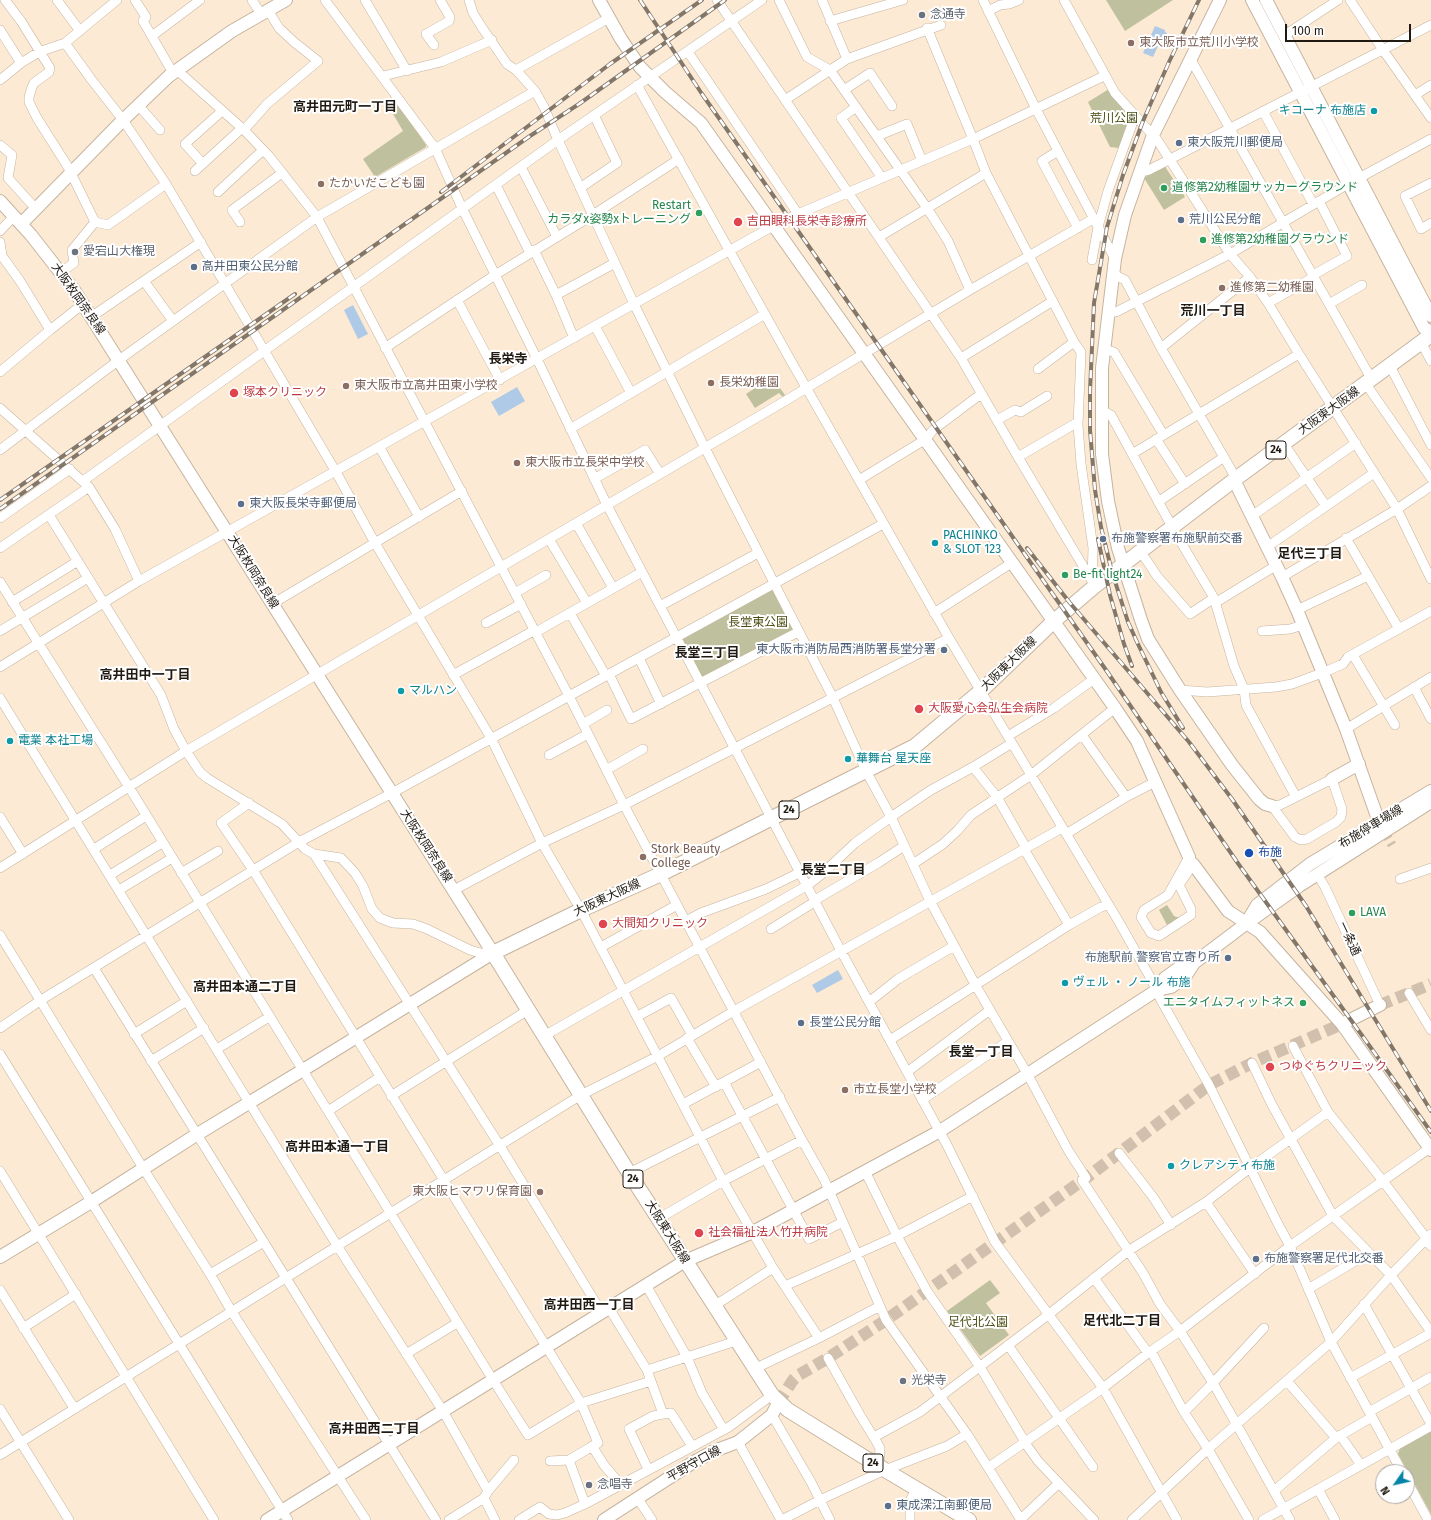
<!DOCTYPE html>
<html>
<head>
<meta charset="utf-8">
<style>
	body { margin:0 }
	#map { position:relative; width:1431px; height:1520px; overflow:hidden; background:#fcead4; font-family:"Fira Sans",sans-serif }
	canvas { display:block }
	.north { position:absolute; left:1375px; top:1464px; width:40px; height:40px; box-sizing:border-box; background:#fff; border:1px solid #a6a3a0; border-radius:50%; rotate:236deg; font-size:11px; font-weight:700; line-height:16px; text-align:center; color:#201a12 }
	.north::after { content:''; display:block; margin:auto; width:14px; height:18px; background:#0684a8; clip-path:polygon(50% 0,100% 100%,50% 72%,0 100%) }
	.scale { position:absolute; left:1285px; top:24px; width:126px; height:18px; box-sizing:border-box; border:2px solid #201a12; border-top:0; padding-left:5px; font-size:12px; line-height:14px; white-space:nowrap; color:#201a12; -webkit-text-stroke:3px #fff; paint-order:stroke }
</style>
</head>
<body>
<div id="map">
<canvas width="1431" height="1520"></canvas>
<div class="north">N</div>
<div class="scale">100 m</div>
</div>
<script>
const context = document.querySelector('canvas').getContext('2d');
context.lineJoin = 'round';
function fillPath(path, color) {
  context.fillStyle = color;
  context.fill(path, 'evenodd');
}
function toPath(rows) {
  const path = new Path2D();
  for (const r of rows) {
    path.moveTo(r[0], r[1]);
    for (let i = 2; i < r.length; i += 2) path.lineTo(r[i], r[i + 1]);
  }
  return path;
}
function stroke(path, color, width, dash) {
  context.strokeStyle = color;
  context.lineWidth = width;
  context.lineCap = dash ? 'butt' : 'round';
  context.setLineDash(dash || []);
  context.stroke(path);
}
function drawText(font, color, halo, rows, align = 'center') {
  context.font = font + ' "Fira Sans","Noto Sans JP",sans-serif';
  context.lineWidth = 4;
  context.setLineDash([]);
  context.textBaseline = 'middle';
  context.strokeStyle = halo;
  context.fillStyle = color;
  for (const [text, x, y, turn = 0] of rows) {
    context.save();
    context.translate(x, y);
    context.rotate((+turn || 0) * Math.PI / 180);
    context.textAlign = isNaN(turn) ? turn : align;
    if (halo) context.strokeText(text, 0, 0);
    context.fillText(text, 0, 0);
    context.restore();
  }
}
fillPath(toPath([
	[1106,0,1173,0,1125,31],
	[1109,89,1131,116,1119,148,1110,147,1088,102],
	[393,97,426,145,426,147,375,177,363,159,403,131,386,102],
	[1164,165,1185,197,1164,210,1144,178],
	[772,377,785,395,783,397,779,393,755,408,746,394],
	[772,588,794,631,702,678,681,639],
	[1167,905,1174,916,1180,918,1167,925,1159,910],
	[990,1280,1000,1293,986,1303,1009,1335,980,1356,947,1311],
	[1431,1430,1431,1514,1398,1454,1400,1448]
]), '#bfc19e');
fillPath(toPath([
	[1155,26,1165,30,1165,32,1167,33,1160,47,1158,46,1153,57,1143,53],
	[353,305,368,334,358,339,344,310],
	[517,387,525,401,499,416,491,402],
	[838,970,843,979,817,993,812,985]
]), '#afcae6');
stroke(toPath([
	[1384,831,1392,845]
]), '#d0c0ad', 9, [9, 4.5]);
stroke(toPath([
	[1380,1005,1431,984],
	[778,1403,793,1380,797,1376,828,1358,886,1320,1086,1178,1209,1085,1252,1063,1342,1024]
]), '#d0c0ad', 12, [12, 6]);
const street = toPath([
	[5,0,21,21,50,68,49,72,34,83,32,87,29,97,29,102,37,118,68,167,95,222,108,225,166,184],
	[57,0,80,31],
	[135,0,146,17,143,21,173,73],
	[252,0,261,14],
	[325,0,435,148,462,208,537,359,607,505,841,951,947,1145,995,1242,1103,1388,1177,1520],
	[365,0,407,71],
	[469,0,473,13,481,26,507,64,516,70,535,91,544,107,558,140,634,304,705,448,833,698,866,771,891,817,930,901,976,986,1028,1075,1068,1150,1086,1178],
	[717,0,961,358,1018,457,1095,586],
	[779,0,807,57,830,70,927,208,948,241,970,290],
	[822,0,847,59],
	[983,0,1036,109,1115,259],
	[1064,0,1115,93,1158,141,1230,254,1250,277,1268,303,1299,354,1397,509,1431,579],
	[1350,0,1383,50,1431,118],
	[988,11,1000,5,1009,4,1019,0],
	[830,21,903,0],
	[927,28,973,139,986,173,1074,342,1081,352,1078,425,1081,464,1093,548,1092,580],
	[0,30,21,63],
	[1285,35,1338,0],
	[152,36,200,0],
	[65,43,91,79,123,120,166,184,336,472,375,543,491,738,542,843,581,910,723,1181,773,1268,819,1338],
	[434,45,426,34,449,21,450,17,440,0],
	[688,52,798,214],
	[1190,58,1372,380],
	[177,70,244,130,269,156,317,217,569,696,624,805,802,1140,824,1179,886,1320,967,1434,1021,1520],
	[516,70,609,18],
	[383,76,441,62,492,40],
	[0,80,21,63,39,52,65,43,117,0],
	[637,85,791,361,949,638,1119,922,1150,977,1162,1002,1209,1085,1279,1226,1290,1246,1331,1342,1402,1472],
	[844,90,870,73,892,106],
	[1415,95,1431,85],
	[785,100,847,59,941,25],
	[138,105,160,130],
	[856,107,841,118,882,178],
	[1263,111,1313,204],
	[244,130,267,104,318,61,294,42,279,28,268,10],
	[877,136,907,124,922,161],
	[0,145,12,155,8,178,36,209],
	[1058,151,1042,161,1078,228],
	[203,164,185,144,222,111],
	[521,167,557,237],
	[195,171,242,128],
	[1140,172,1149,170,1431,25],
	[1431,183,1405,196,1421,229,1431,223],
	[496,185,530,253],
	[580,188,617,163,594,115],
	[218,192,263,150],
	[240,222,232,210,282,173],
	[0,231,14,216],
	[879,237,986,173],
	[0,242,2,256,20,281,50,330],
	[534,250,556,295,574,338],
	[1092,260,1098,227,1108,191,1135,116],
	[61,272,74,263,72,250,95,222],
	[1113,274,1125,280,1161,348,1233,473,1234,480],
	[1313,275,1347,256,1319,201],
	[144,281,173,321],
	[556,295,615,263],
	[457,300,500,380],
	[1268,303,1314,277],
	[1329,304,1362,285],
	[1108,312,1116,312,1230,254,1348,184,1431,139],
	[91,317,201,242],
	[595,326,631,393],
	[1421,342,1431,361],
	[385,348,495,275,593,215,679,159],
	[1161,348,1250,277],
	[1104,349,1114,352,1163,434],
	[961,358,1053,301],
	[1390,366,1431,445],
	[1038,369,1074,342],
	[0,372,50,330,83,304],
	[1366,384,1431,478],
	[0,408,89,487,115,529,139,581],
	[1101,410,1111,415,1176,534,1214,598,1234,666,1244,689,1246,705,1296,797],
	[997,420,1015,410,1021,412,1047,396],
	[570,429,765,314],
	[1156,439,1185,484],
	[1284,444,1326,506],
	[380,448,419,517],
	[0,450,119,360,317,217,535,91],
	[1132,454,1299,354],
	[1018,457,1078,422],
	[594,479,645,450,660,474],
	[859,480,926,439,933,430,981,394],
	[83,481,558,140,762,0],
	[1158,502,1224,457],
	[49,515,161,695,174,729,186,751,200,772,207,778,282,824,305,849,314,854,341,858,355,873,363,886,372,909,380,918,393,923,413,924,427,929,470,950,480,953,493,953],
	[1252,516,1356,443],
	[0,518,70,469],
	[576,523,613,588],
	[1346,538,1399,629],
	[549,539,587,603],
	[1267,547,1374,473],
	[0,548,89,487],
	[1145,558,1157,576,1190,614,1214,598],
	[1282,577,1397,509,1431,486],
	[0,582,129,787,493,1380,528,1435,581,1403,598,1443,569,1460,550,1461],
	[515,593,546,575],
	[12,602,78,561],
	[1215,603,1277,565],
	[272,604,462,491],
	[660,606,758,553],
	[1297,610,1368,576],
	[570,613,606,676],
	[934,613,1013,562],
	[486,623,521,604],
	[0,631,88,578],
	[1262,631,1290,629,1303,625],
	[536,632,642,572],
	[1353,655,1395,725],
	[639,658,661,704],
	[0,667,139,581,775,225,798,214,973,139,1104,76],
	[609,674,631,719,798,632],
	[453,675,535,630],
	[1414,687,1431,719],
	[1180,690,1207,692,1276,687,1292,684,1322,673,1343,664,1348,657,1431,611],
	[0,698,338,1247,443,1411,488,1491],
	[583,724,607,710],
	[1346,729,1431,677],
	[1082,735,1126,797],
	[1008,736,1054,708,1094,679],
	[549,755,588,734],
	[973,767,997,797,1026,848],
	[606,770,643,749],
	[1332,779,1342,809,1341,817,1336,822,1307,839,1301,840,1295,837,1272,806,1280,805,1332,779],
	[249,803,221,823,253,870,581,1403,651,1381],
	[0,817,23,854],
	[1066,834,1126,797,1155,782],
	[94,849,146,816],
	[1024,849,1069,925],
	[314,854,500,1146,602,1313],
	[1189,857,1193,864,1179,885,1191,909,1191,915,1159,936,1151,933,1141,917,1144,910,1168,895,1189,857],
	[913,864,943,844,957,831,971,815,1031,775,1115,708],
	[0,868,186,751,785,401,970,290,1093,219],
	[181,873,218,851],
	[1317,874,1325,887,1380,1005],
	[110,875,162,843],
	[1400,879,1431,868],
	[119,890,172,858],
	[454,890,542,843,624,805,949,638],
	[815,900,878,863,904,846],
	[686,921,701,913,766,889,801,872],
	[771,929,816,901],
	[0,935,143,1168,210,1274,232,1312,366,1520],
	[601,947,677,905],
	[94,968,436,1520],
	[1409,993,1431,1030],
	[869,1002,898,979,954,946],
	[638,1016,671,998,692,1035],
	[0,1028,41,1000,299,842,392,793,883,524],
	[134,1034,187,1001],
	[544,1036,808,885,822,874,855,843,891,817,931,790,973,767,1012,743],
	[687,1038,716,1087],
	[890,1040,1069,925,1101,907,1109,905],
	[1293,1046,1328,1112,1383,1181,1426,1238,1431,1246],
	[217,1049,269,1017],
	[0,1054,288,1520],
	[151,1061,204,1028],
	[1252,1063,1271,1103,1333,1216,1391,1275,1431,1332],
	[907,1072,990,1010],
	[724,1082,809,1239,843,1222],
	[391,1096,528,1010],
	[922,1100,1008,1041],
	[683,1104,761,1062],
	[328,1111,380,1077],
	[1119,1153,1153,1197,1171,1225],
	[0,1171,214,1520],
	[865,1171,897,1236,927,1291,980,1367,1028,1447,1038,1461,1094,1520],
	[629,1173,780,1097],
	[1082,1180,1143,1273,1160,1304,1180,1331,1213,1383,1237,1425,1290,1520],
	[1206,1202,1255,1274],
	[658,1219,723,1181,802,1140],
	[210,1274,264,1242],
	[1094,1278,1148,1353],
	[646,1285,687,1357,702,1393,724,1430],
	[785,1286,897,1236,973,1196],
	[1308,1289,1369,1253],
	[0,1290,74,1408],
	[1364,1304,1431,1424],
	[714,1306,773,1268],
	[609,1308,647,1370,663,1414,671,1413,692,1446],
	[23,1328,76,1294],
	[1008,1345,1093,1467],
	[1151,1351,1184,1412,1208,1449,1249,1520],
	[406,1354,457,1323],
	[828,1358,860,1415,876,1441,880,1448,879,1466],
	[754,1369,819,1338,880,1306],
	[647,1370,736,1341],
	[1350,1378,1431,1333],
	[1287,1381,1336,1438],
	[0,1409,69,1520],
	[1184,1412,1213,1383,1264,1328],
	[1369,1412,1431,1377],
	[772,1415,811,1482,830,1520],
	[1340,1435,1361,1465],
	[874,1437,920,1412,1048,1315,1128,1251,1206,1202,1250,1168,1328,1112],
	[738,1442,781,1520],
	[592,1446,604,1465,620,1484],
	[0,1455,581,1095,658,1056,734,1011,1062,828],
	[569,1460,585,1504],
	[989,1467,1103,1388,1148,1353,1180,1331,1290,1246,1430,1148],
	[648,1469,629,1429,653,1416,663,1414],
	[1407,1481,1428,1520],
	[1318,1489,1335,1520],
	[1274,1491,1336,1438,1372,1417],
	[638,1499,652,1520],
	[1021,1519,1059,1483],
	[449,1520,484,1498],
	[495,1520,484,1498,488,1491,514,1460],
	[519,1520,540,1507,549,1514,557,1515,565,1513,585,1504,729,1427,772,1395],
	[782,1520,820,1500,885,1470,947,1446,967,1434],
	[910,1520,910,1501,916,1489],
	[1132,1520,1208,1449,1331,1342,1391,1275,1431,1234],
	[1263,1520,1431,1426]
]);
const secondary = toPath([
	[599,0,621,39,640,67,665,92,701,123,1115,708,1137,741,1189,857],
	[1220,0,1153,135,1125,215,1115,259,1102,368,1102,454,1108,501,1118,548,1141,620,1148,639,1180,690,1232,765,1259,799,1265,804,1272,806],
	[1252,0,1424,328,1431,332],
	[1266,0,1431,316],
	[0,201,31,235,74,290,493,953,303,1070,196,1135,91,1202,0,1257],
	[21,224,123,120,169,76,232,31,286,0],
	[1234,480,1282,577,1297,610,1346,729,1379,822,1384,831],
	[1332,779,1359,764],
	[1193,864,1228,911,1260,932,1342,1024,1431,1150],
	[1248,920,1257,905,1310,864,1431,791],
	[1157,990,1165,978,1179,968,1194,963],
	[1342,1024,1380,1005],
	[267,1520,685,1261,753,1232,940,1131,1157,990,1171,987,1185,977,1194,963,1247,923,1299,886,1431,802],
	[604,1520,692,1463,714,1451,738,1442,772,1415,778,1403]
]);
const primary = toPath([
	[969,1520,885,1470,788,1410,772,1395,629,1173,493,953,581,910,661,874,915,746,981,691,1054,621,1095,586,1234,480,1431,335]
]);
stroke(street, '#c5b49f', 10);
stroke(secondary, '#c5b49f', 14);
stroke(primary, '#c5b49f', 16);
stroke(street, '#fff', 9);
stroke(secondary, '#fff', 12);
stroke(primary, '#fff', 14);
const rail = toPath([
	[640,0,702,94,1106,670,1237,862,1361,1034,1431,1132],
	[441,192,610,64,702,0],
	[0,500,295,294],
	[0,509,530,136,579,104,725,0],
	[1098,539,1110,595,1124,644,1132,666],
	[1027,548,1070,603,1189,742,1232,799,1306,906,1431,1111],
	[1183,728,1161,692,1137,642,1128,622,1112,572,1101,527,1095,490,1090,430,1090,391,1094,303,1107,227,1123,175,1143,121,1169,62,1199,0]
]);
stroke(rail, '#837769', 4);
stroke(rail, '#fff', 2.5, [8]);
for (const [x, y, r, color] of [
	[922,15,4,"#6b7280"],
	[1131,43,4,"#8d6e63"],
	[1374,111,4,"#0f9aa8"],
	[1179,143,4,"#5c6f8a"],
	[321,184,4,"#8d6e63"],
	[1164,188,4,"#2e9e5b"],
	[699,213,4,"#2e9e5b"],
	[1181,220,4,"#5c6f8a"],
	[738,222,5,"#e0444e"],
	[1203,240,4,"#2e9e5b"],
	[75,252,4,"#6b7280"],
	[194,267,4,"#5c6f8a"],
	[1222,288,4,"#8d6e63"],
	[711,383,4,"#8d6e63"],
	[346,386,4,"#8d6e63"],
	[234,393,5,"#e0444e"],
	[517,463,4,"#8d6e63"],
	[241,504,4,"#5c6f8a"],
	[1103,539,4,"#5c6f8a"],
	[935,543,4,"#0f9aa8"],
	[1065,575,4,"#2e9e5b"],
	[944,650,4,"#5c6f8a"],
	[401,691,4,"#0f9aa8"],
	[919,709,5,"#e0444e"],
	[10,741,4,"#0f9aa8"],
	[848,759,4,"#0f9aa8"],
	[1249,853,5,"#1a4fb4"],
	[643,857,4,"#8d6e63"],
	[1352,913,4,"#2e9e5b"],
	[603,924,5,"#e0444e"],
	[1228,958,4,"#5c6f8a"],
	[1065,983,4,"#0f9aa8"],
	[1303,1003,4,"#2e9e5b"],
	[801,1023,4,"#5c6f8a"],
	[1270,1067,5,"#e0444e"],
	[845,1090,4,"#8d6e63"],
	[1171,1166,4,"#0f9aa8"],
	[540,1192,4,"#8d6e63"],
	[699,1233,5,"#e0444e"],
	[1256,1259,4,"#5c6f8a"],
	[903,1381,4,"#6b7280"],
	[589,1485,4,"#6b7280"],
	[888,1506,4,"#5c6f8a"]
]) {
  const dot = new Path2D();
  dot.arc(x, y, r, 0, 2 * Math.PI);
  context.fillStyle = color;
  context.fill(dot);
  stroke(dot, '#fff', 1.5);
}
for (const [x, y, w] of [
	[1276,450,20],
	[789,810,20],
	[633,1179,20],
	[873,1463,20]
]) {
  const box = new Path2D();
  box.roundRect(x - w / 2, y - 9, w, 18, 3);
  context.fillStyle = '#fff';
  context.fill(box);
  stroke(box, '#201a12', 1);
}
drawText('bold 11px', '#201a12', null, [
	["24",1276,450],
	["24",789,810],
	["24",633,1179],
	["24",873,1463]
]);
drawText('12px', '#5b616d', '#fff', [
	["念通寺",930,15],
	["愛宕山大権現",83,252],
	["光栄寺",911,1381],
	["念唱寺",597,1485]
], 'left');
drawText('12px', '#785e54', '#fff', [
	["東大阪市立荒川小学校",1139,43],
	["たかいだこども園",329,184],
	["進修第二幼稚園",1230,288],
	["長栄幼稚園",719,383],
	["東大阪市立高井田東小学校",354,386],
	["東大阪市立長栄中学校",525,463],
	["Stork Beauty",651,850],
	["College",651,864],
	["市立長堂小学校",853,1090],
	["東大阪ヒマワリ保育園",532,1192,"right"]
], 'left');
drawText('12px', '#0d838f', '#fff', [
	["キコーナ 布施店",1366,111,"right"],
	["PACHINKO",943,536],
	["& SLOT 123",943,550],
	["マルハン",409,691],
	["電業 本社工場",18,741],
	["華舞台 星天座",856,759],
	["ヴェル ・ ノール 布施",1073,983],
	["クレアシティ布施",1179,1166]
], 'left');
drawText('12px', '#4b4d11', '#fff', [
	["荒川公園",1114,119],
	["長堂東公園",758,623],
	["足代北公園",978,1323]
]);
drawText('12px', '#4e5e75', '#fff', [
	["東大阪荒川郵便局",1187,143],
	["荒川公民分館",1189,220],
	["高井田東公民分館",202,267],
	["東大阪長栄寺郵便局",249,504],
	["布施警察署布施駅前交番",1111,539],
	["東大阪市消防局西消防署長堂分署",936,650,"right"],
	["布施駅前 警察官立寄り所",1220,958,"right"],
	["長堂公民分館",809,1023],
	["布施警察署足代北交番",1264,1259],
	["東成深江南郵便局",896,1506]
], 'left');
drawText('12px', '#27864d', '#fff', [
	["道修第2幼稚園サッカーグラウンド",1172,188],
	["Restart",691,206,"right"],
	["カラダx姿勢xトレーニング",691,220,"right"],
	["進修第2幼稚園グラウンド",1211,240],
	["Be-fit light24",1073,575],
	["LAVA",1360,913],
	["エニタイムフィットネス",1295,1003,"right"]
], 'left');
drawText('12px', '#be3a42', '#fff', [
	["吉田眼科長栄寺診療所",747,222],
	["塚本クリニック",243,393],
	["大阪愛心会弘生会病院",928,709],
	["大間知クリニック",612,924],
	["つゆぐちクリニック",1279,1067],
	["社会福祉法人竹井病院",708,1233]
], 'left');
drawText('12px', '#201a12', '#fff', [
	["大阪枚岡奈良線",78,299,55],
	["大阪東大阪線",1329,411,-36],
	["大阪枚岡奈良線",253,572,58],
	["大阪東大阪線",1009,664,-44],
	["布施停車場線",1371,827,-31],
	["大阪枚岡奈良線",426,846,57],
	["大阪東大阪線",607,898,-25],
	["一条通",1349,939,65],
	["大阪東大阪線",667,1232,58],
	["平野守口線",694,1464,-29]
]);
drawText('12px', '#164399', '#fff', [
	["布施",1258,853]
], 'left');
drawText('bold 13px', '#201a12', '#fff', [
	["高井田元町一丁目",345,107],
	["荒川一丁目",1213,311],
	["長栄寺",508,359],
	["足代三丁目",1310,554],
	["長堂三丁目",707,653],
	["高井田中一丁目",145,675],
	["長堂二丁目",833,870],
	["高井田本通二丁目",245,987],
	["長堂一丁目",981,1052],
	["高井田本通一丁目",337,1147],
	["高井田西一丁目",589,1305],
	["足代北二丁目",1122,1321],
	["高井田西二丁目",374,1429]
]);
</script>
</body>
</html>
